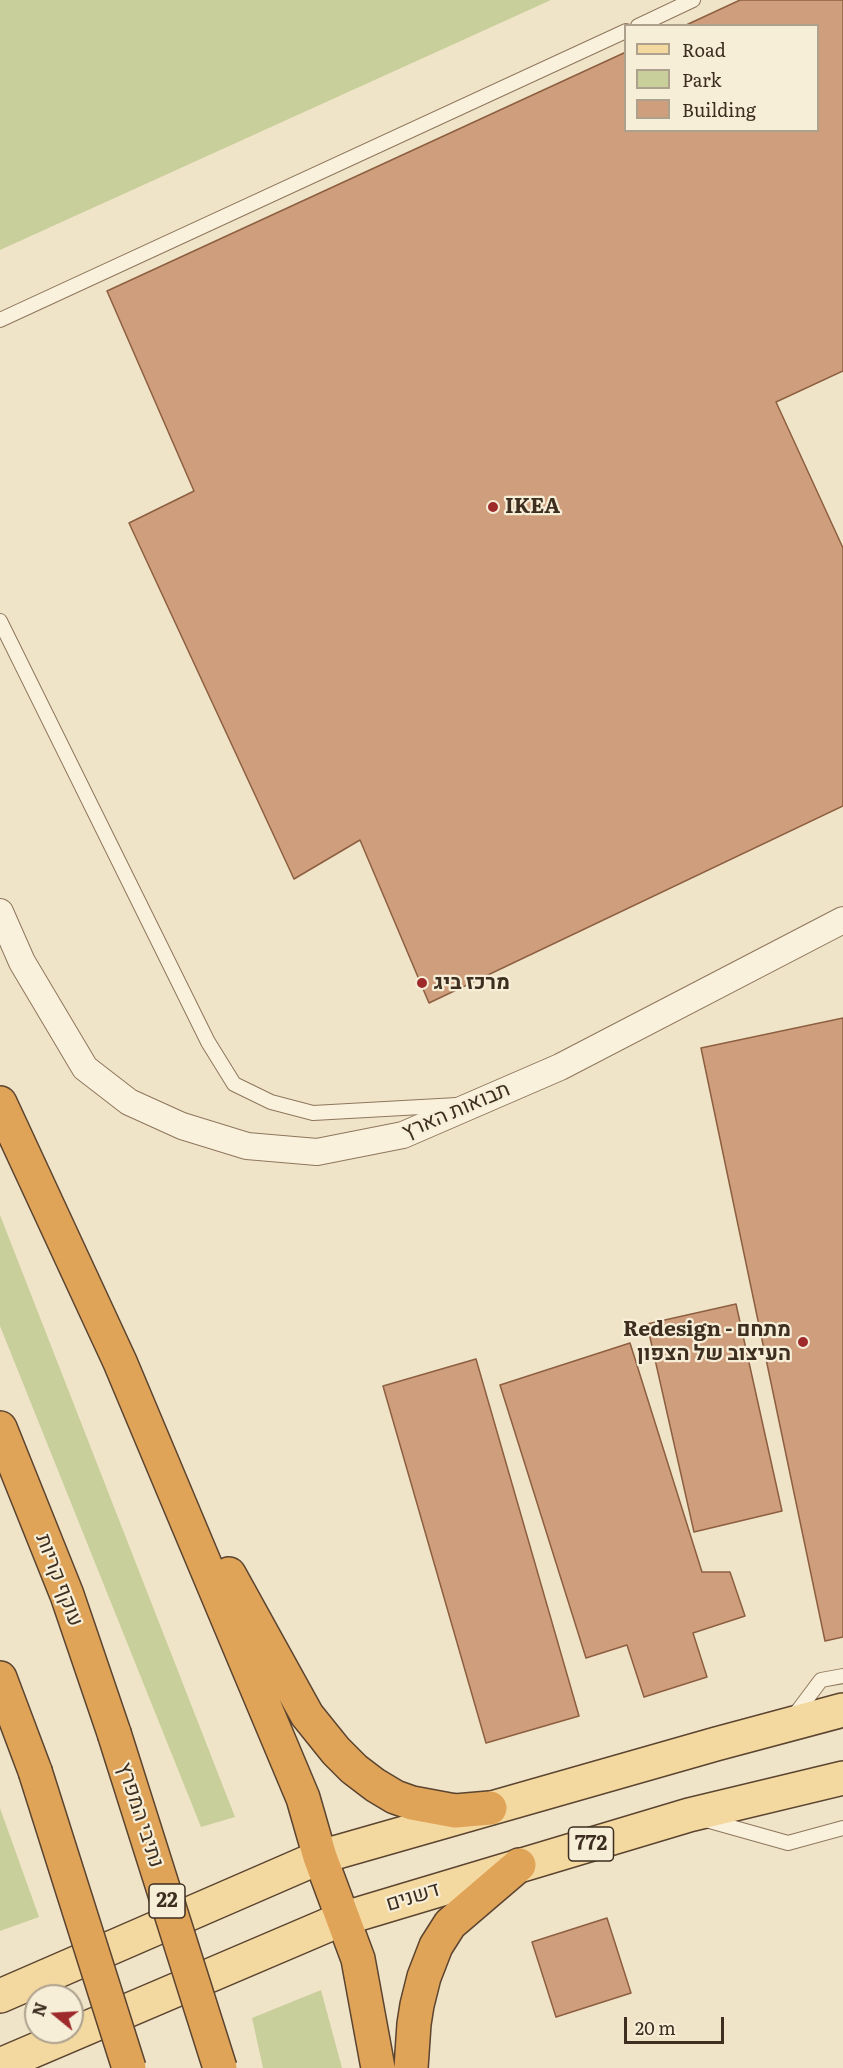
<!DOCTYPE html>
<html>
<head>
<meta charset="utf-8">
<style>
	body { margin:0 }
	#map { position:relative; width:843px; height:2068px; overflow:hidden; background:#f0e4c8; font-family:Literata,serif }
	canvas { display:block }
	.legend { position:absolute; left:624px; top:24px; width:195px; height:108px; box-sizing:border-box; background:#f7eed8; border:2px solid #ada18e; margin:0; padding:8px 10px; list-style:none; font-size:18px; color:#3d2e20 }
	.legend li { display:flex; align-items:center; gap:12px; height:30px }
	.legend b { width:30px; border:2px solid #ada18e }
	.north { position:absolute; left:24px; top:1984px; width:60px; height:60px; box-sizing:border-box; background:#f7eed8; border:2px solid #ada18e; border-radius:50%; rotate:288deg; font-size:16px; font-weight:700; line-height:24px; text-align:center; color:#3d2e20 }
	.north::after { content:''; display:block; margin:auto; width:21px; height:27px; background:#9e2a2b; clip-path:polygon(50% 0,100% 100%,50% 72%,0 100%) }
	.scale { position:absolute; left:624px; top:2017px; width:100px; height:27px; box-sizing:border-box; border:3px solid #3d2e20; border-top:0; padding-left:8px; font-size:18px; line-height:21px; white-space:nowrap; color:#3d2e20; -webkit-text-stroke:4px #f7eed8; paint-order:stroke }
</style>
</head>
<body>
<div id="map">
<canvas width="843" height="2068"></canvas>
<ul class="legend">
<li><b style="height:8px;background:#f3d9a0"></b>Road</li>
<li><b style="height:16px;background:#c9cf9b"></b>Park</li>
<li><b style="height:16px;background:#cf9f7d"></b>Building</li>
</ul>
<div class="north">N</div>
<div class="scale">20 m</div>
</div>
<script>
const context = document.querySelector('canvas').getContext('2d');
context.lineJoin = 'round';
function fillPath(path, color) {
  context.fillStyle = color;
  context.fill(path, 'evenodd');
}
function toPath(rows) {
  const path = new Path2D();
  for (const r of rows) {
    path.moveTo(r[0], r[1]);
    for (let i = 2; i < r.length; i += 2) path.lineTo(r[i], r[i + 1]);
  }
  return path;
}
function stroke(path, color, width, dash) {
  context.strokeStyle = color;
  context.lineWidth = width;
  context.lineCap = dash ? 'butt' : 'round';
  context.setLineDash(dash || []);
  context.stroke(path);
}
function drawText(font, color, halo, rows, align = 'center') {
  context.font = font + ' Literata,Heebo,serif';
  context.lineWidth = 4.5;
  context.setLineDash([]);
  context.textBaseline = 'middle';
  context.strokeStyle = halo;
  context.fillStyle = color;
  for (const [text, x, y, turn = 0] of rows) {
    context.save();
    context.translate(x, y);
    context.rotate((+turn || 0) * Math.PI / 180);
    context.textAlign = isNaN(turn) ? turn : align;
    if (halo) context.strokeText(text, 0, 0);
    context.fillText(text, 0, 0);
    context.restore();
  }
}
fillPath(toPath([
	[0,0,551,0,0,250],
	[0,1215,235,1817,201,1827,0,1326],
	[0,1808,39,1917,0,1931],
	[321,1990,342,2068,263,2068,252,2018]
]), '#c9cf9b');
const building = toPath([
	[740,0,843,0,843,371,776,402,843,548,843,806,429,1003,360,840,294,879,129,523,194,491,107,291,626,52,626,130,818,130,818,26,684,26,740,0],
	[843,1018,843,1637,825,1641,701,1048,843,1018],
	[736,1304,782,1511,694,1532,647,1324,736,1304],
	[630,1343,702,1572,730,1572,745,1616,693,1633,707,1677,644,1697,627,1645,586,1658,500,1385,630,1343],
	[476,1359,579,1716,486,1743,383,1386,476,1359],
	[607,1918,631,1993,556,2017,532,1942,607,1918]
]);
fillPath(building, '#cf9f7d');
stroke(building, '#8d5f41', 1.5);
const service = toPath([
	[638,26,693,0],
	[0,320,626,31],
	[0,621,208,1042,234,1084,271,1102,313,1113,457,1105],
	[794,1716,821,1680,843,1676],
	[706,1820,788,1843,843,1828]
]);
const minor = toPath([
	[0,912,22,962,85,1068,129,1102,182,1126,247,1146,317,1152,403,1135,560,1067,843,920]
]);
const primary = toPath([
	[0,1996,320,1857,716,1744,843,1710],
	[0,2065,342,1919,689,1815,843,1778]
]);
const motorway = toPath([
	[0,1103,120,1362,303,1798,320,1857,358,1959,378,2068],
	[0,1428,67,1595,114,1733],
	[229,1574,307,1715,336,1751,354,1769,375,1785,395,1797,412,1803,455,1811,490,1808],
	[0,1678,35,1771],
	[411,2068,414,2024,417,2005,424,1977,436,1946,450,1924,519,1865]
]);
stroke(service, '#8d765c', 16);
stroke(minor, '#8d765c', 28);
stroke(primary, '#5b4430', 36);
stroke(motorway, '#5b4430', 36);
stroke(service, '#faf1dc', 14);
stroke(minor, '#faf1dc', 26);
stroke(primary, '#f3d9a0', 33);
stroke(motorway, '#e0a458', 33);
const motorwayBridge = toPath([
	[114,1733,220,2068],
	[35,1771,129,2068]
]);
stroke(motorwayBridge, '#5b4430', 36, []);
stroke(motorwayBridge, '#e0a458', 33);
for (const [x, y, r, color] of [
	[493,507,6,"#9e2a2b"],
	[422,983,6,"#9e2a2b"],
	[803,1342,6,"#9e2a2b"]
]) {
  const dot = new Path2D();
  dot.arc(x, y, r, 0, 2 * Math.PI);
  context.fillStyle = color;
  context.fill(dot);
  stroke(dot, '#f7eed8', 2);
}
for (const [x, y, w] of [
	[591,1844,45],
	[167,1901,36]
]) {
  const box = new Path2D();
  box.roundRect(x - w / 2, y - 17, w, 34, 4.5);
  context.fillStyle = '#f7eed8';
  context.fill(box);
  stroke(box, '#3d2e20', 1.5);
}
drawText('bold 20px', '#3d2e20', null, [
	["772",591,1844],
	["22",167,1901]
]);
drawText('bold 21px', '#3d2e20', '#f7eed8', [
	["IKEA",505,507],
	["מרכז ביג",434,983],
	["Redesign - מתחם",791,1330,"right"],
	["העיצוב של הצפון",791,1354,"right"]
], 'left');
drawText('21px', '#3d2e20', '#f7eed8', [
	["תבואות הארץ",456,1111,-23],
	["עוקף קריות",59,1580,69],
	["נתיבי המפרץ",140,1815,72],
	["דשנים",413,1897,-17]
]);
</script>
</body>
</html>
